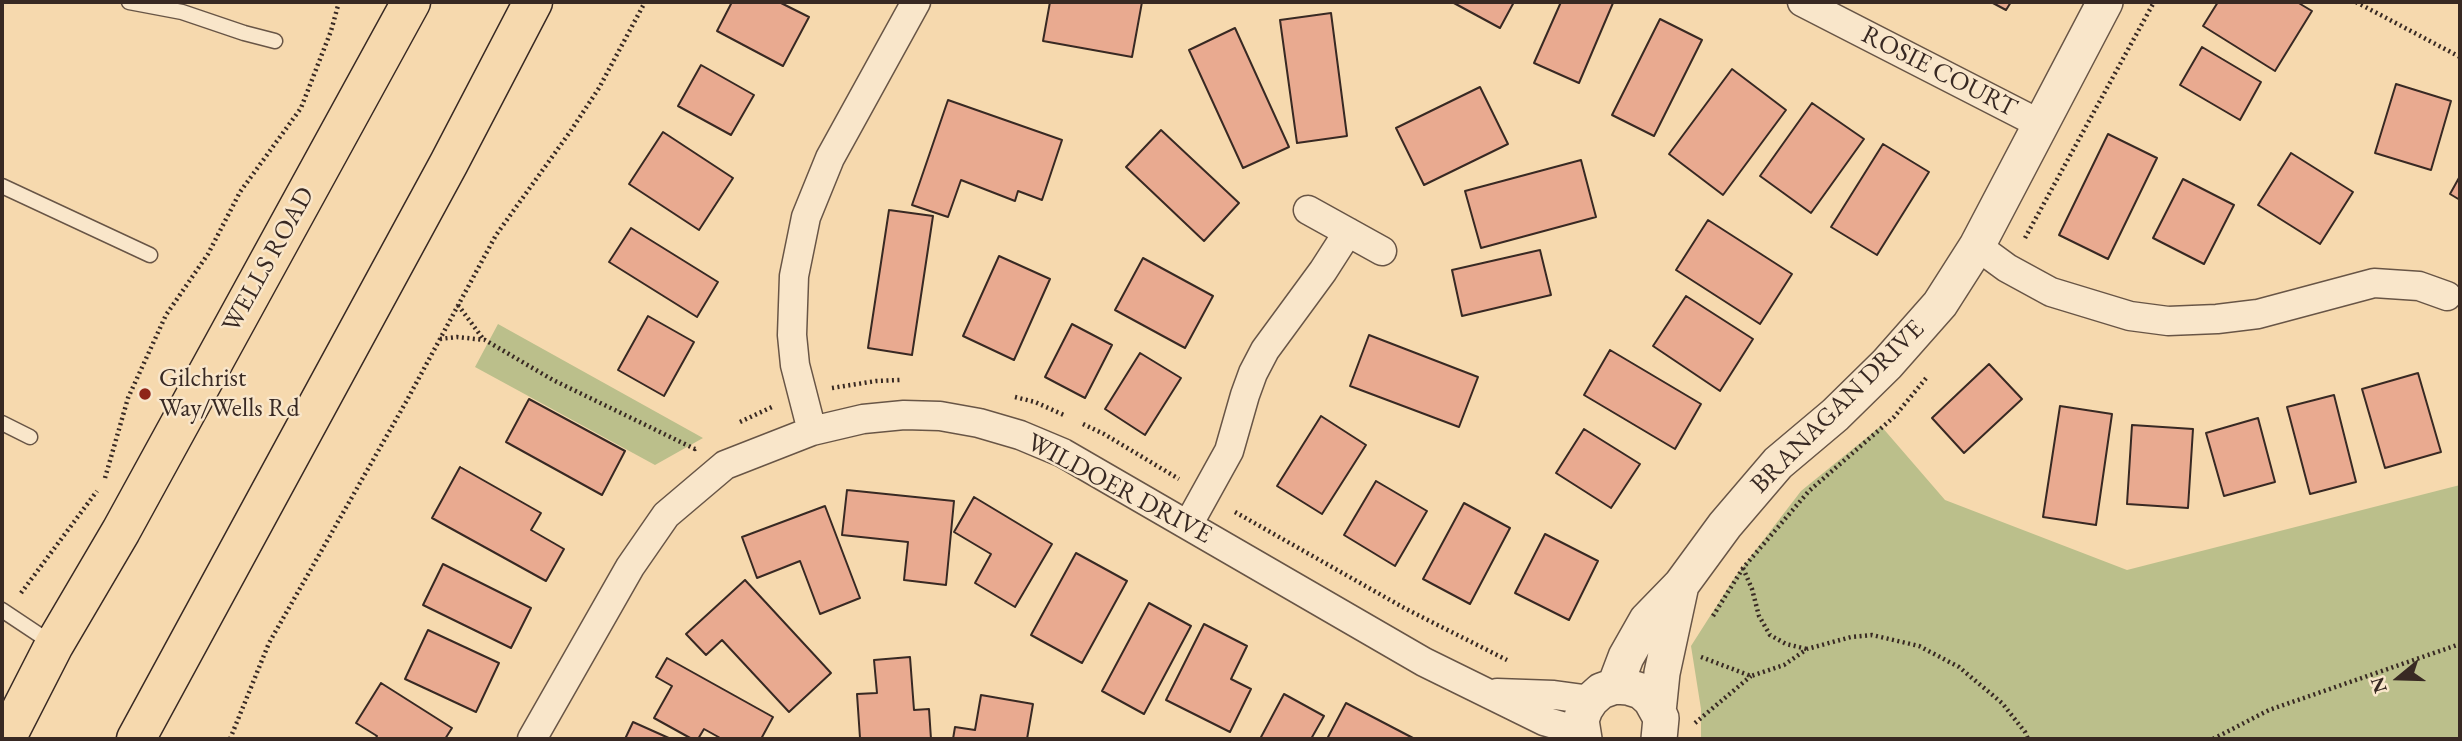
<!DOCTYPE html>
<html>
<head>
<meta charset="utf-8">
<style>
	body { margin:0 }
	#map { position:relative; width:2462px; height:741px; overflow:hidden; background:#f6d9ae; font-family:"EB Garamond",serif }
	canvas { display:block }
	.frame { position:absolute; inset:0; border:4px solid #382923; pointer-events:none }
	.north { position:absolute; left:2364px; top:643px; width:70px; height:70px; -webkit-text-stroke:5px #f9e6ca; paint-order:stroke; rotate:251deg; font-size:19px; font-weight:700; line-height:28px; text-align:center; color:#382923 }
	.north::after { content:''; display:block; margin:auto; width:24px; height:32px; background:#382923; clip-path:polygon(50% 0,100% 100%,50% 72%,0 100%) }
</style>
</head>
<body>
<div id="map">
<canvas width="2462" height="741"></canvas>
<div class="frame"></div>
<div class="north">N</div>
</div>
<script>
const context = document.querySelector('canvas').getContext('2d');
context.lineJoin = 'round';
function fillPath(path, color) {
  context.fillStyle = color;
  context.fill(path, 'evenodd');
}
function toPath(rows) {
  const path = new Path2D();
  for (const r of rows) {
    path.moveTo(r[0], r[1]);
    for (let i = 2; i < r.length; i += 2) path.lineTo(r[i], r[i + 1]);
  }
  return path;
}
function stroke(path, color, width, dash) {
  context.strokeStyle = color;
  context.lineWidth = width;
  context.lineCap = dash ? 'butt' : 'round';
  context.setLineDash(dash || []);
  context.stroke(path);
}
function drawText(font, color, halo, rows, align = 'center') {
  context.font = font + ' "EB Garamond",serif';
  context.lineWidth = 5;
  context.setLineDash([]);
  context.textBaseline = 'middle';
  context.strokeStyle = halo;
  context.fillStyle = color;
  for (const [text, x, y, turn = 0] of rows) {
    context.save();
    context.translate(x, y);
    context.rotate((+turn || 0) * Math.PI / 180);
    context.textAlign = isNaN(turn) ? turn : align;
    if (halo) context.strokeText(text, 0, 0);
    context.fillText(text, 0, 0);
    context.restore();
  }
}
fillPath(toPath([
	[498,324,703,438,655,465,475,367],
	[1881,426,1945,500,2127,570,2460,485,2460,739,1701,739,1701,709,1691,646,1735,577,1801,491]
]), '#bbbf8b');
const building = toPath([
	[732,2,779,2,809,17,783,66,717,31,732,2],
	[1050,2,1142,2,1132,57,1043,41,1050,2],
	[1452,2,1514,2,1500,28,1452,2],
	[1561,2,1613,3,1579,83,1534,63,1561,2],
	[1991,2,2011,2,2006,10,1991,2],
	[2218,2,2297,2,2312,11,2275,71,2203,26,2218,2],
	[1331,13,1347,136,1297,143,1280,20,1331,13],
	[1660,19,1702,40,1654,136,1612,115,1660,19],
	[1235,28,1289,147,1243,168,1189,50,1235,28],
	[2202,47,2261,82,2240,120,2180,85,2202,47],
	[701,65,754,95,731,135,678,106,701,65],
	[1732,69,1786,110,1723,195,1669,154,1732,69],
	[2396,84,2451,101,2431,170,2375,153,2396,84],
	[1480,87,1508,144,1424,185,1396,128,1480,87],
	[948,100,1062,140,1042,200,1018,191,1015,201,961,180,948,217,912,205,948,100],
	[1812,103,1864,139,1811,213,1760,176,1812,103],
	[1161,130,1239,203,1204,241,1126,167,1161,130],
	[663,132,733,178,699,230,629,184,663,132],
	[2108,134,2157,158,2108,259,2059,235,2108,134],
	[1883,144,1929,172,1877,255,1831,227,1883,144],
	[2291,153,2353,192,2320,244,2258,205,2291,153],
	[1581,160,1596,217,1481,248,1465,191,1581,160],
	[2460,176,2460,200,2450,194,2460,176],
	[2183,179,2234,205,2204,264,2153,238,2183,179],
	[889,210,933,216,912,355,868,348,889,210],
	[1708,220,1792,274,1760,324,1676,270,1708,220],
	[631,228,718,282,697,317,609,262,631,228],
	[1540,250,1551,295,1462,316,1452,270,1540,250],
	[999,256,1050,279,1014,360,963,336,999,256],
	[1143,258,1213,296,1185,348,1115,310,1143,258],
	[1686,296,1753,339,1720,391,1653,346,1686,296],
	[648,316,694,342,664,396,618,370,648,316],
	[1072,324,1112,345,1085,398,1045,377,1072,324],
	[1369,335,1478,377,1459,427,1350,386,1369,335],
	[1610,350,1701,404,1675,449,1584,395,1610,350],
	[1140,353,1181,378,1145,435,1105,409,1140,353],
	[1989,364,2022,399,1964,453,1932,418,1989,364],
	[2418,373,2441,452,2385,468,2362,389,2418,373],
	[2334,395,2356,482,2310,494,2287,407,2334,395],
	[529,399,625,451,602,495,506,442,529,399],
	[2060,406,2112,414,2096,525,2043,517,2060,406],
	[1321,416,1366,445,1322,514,1277,486,1321,416],
	[2258,418,2275,482,2224,496,2206,433,2258,418],
	[2132,425,2193,429,2188,508,2127,504,2132,425],
	[1584,429,1640,464,1611,508,1556,473,1584,429],
	[460,467,541,513,531,530,564,549,546,581,432,518,460,467],
	[1376,481,1427,511,1395,566,1344,535,1376,481],
	[847,490,954,501,946,585,904,580,908,542,842,535,847,490],
	[974,497,1052,544,1015,607,975,583,991,554,954,532,974,497],
	[1464,503,1510,528,1470,604,1423,579,1464,503],
	[825,506,860,598,820,614,800,561,757,578,742,537,825,506],
	[1545,534,1598,561,1569,620,1515,593,1545,534],
	[1076,553,1127,581,1082,663,1031,635,1076,553],
	[443,564,531,608,511,648,423,605,443,564],
	[745,580,831,673,789,712,722,640,706,655,686,634,745,580],
	[1149,603,1191,626,1144,714,1102,691,1149,603],
	[1204,624,1247,646,1231,679,1251,689,1230,732,1166,700,1204,624],
	[428,630,499,663,476,712,405,679,428,630],
	[910,657,914,710,929,709,931,739,860,738,857,694,877,693,874,660,910,657],
	[667,658,773,717,761,739,722,739,704,729,698,739,692,739,654,718,672,686,656,677,667,658],
	[381,683,452,728,445,739,375,739,377,736,356,723,381,683],
	[1284,694,1324,716,1311,739,1260,739,1284,694],
	[981,695,1033,704,1027,739,953,739,955,727,975,730,981,695],
	[1346,703,1413,738,1412,739,1327,739,1346,703],
	[633,722,671,739,625,739,633,722]
]);
fillPath(building, '#e9aa90');
stroke(building, '#382923', 2);
const service = toPath([
	[129,2,182,12,244,33,275,41],
	[2,186,150,255],
	[2,423,30,437],
	[2,610,53,644]
]);
const minor = toPath([
	[1802,2,2040,124],
	[1308,210,1382,251],
	[1977,246,2007,268,2051,292,2130,316,2168,321,2217,319,2258,314,2374,283,2419,286,2447,296],
	[812,431,795,365,792,335,794,276,806,217,830,158,916,2],
	[1188,525,1229,451,1245,395,1253,373,1265,350,1323,271,1348,232],
	[1497,693,1554,695,1591,700],
	[532,739,630,567,666,515,725,465,812,431,863,419,904,415,940,416,979,423,1020,435,1063,453,1424,662,1544,721,1582,732]
]);
const tertiary = toPath([
	[1615,686,1626,657,1647,620,1681,585,1725,525,1778,463,1835,415,1887,364,1940,304,1977,246,2105,2],
	[1658,712,1662,673,1681,585],
	[1584,739,1581,720,1585,709,1591,700,1601,691,1615,686,1628,687,1641,691,1651,700,1661,718,1659,739]
]);
const primary = toPath([
	[6,739,54,645,121,531,411,2],
	[136,739,449,163,533,2]
]);
stroke(service, '#685546', 17);
stroke(minor, '#685546', 31);
stroke(tertiary, '#685546', 38);
stroke(primary, '#382923', 41);
stroke(toPath([
	[2356,2,2460,57],
	[2025,238,2154,2],
	[458,305,484,340],
	[440,339,457,337,485,340,553,380,695,449,697,447],
	[832,388,876,381,900,380],
	[1015,397,1035,402,1066,416],
	[740,422,774,406],
	[1083,424,1104,434,1179,479],
	[105,478,128,398,166,315,208,254,240,192,301,108,331,31,339,2],
	[1235,512,1406,609,1507,660],
	[1743,568,1752,589,1759,616,1770,635,1786,644,1807,649],
	[21,593,97,491],
	[1713,616,1743,568,1809,491,1894,417,1927,377],
	[1701,657,1751,676,1784,665,1807,649,1851,637,1872,635,1919,646,1959,667,2002,703,2025,732,2028,739],
	[1695,723,1751,676],
	[230,739,269,643,406,402,496,235,570,132,599,88,645,2],
	[2213,739,2269,710,2460,644]
]), '#382923', 4.5, [2, 3.5]);
stroke(service, '#f9e6ca', 14);
stroke(minor, '#f9e6ca', 28);
stroke(tertiary, '#f9e6ca', 35);
stroke(primary, '#f6d9ae', 38);
for (const [x, y, r, color] of [
	[145,394,7,"#8f2418"]
]) {
  const dot = new Path2D();
  dot.arc(x, y, r, 0, 2 * Math.PI);
  context.fillStyle = color;
  context.fill(dot);
  stroke(dot, '#f9e6ca', 2.5);
}
drawText('26px', '#382923', '#f9e6ca', [
	["ROSIE COURT",1939,72,27],
	["WELLS ROAD",269,260,-61],
	["BRANAGAN DRIVE",1838,407,-45],
	["WILDOER DRIVE",1119,489,28]
]);
drawText('26px', '#382923', '#f9e6ca', [
	["Gilchrist",159,379],
	["Way/Wells Rd",159,409]
], 'left');
</script>
</body>
</html>
